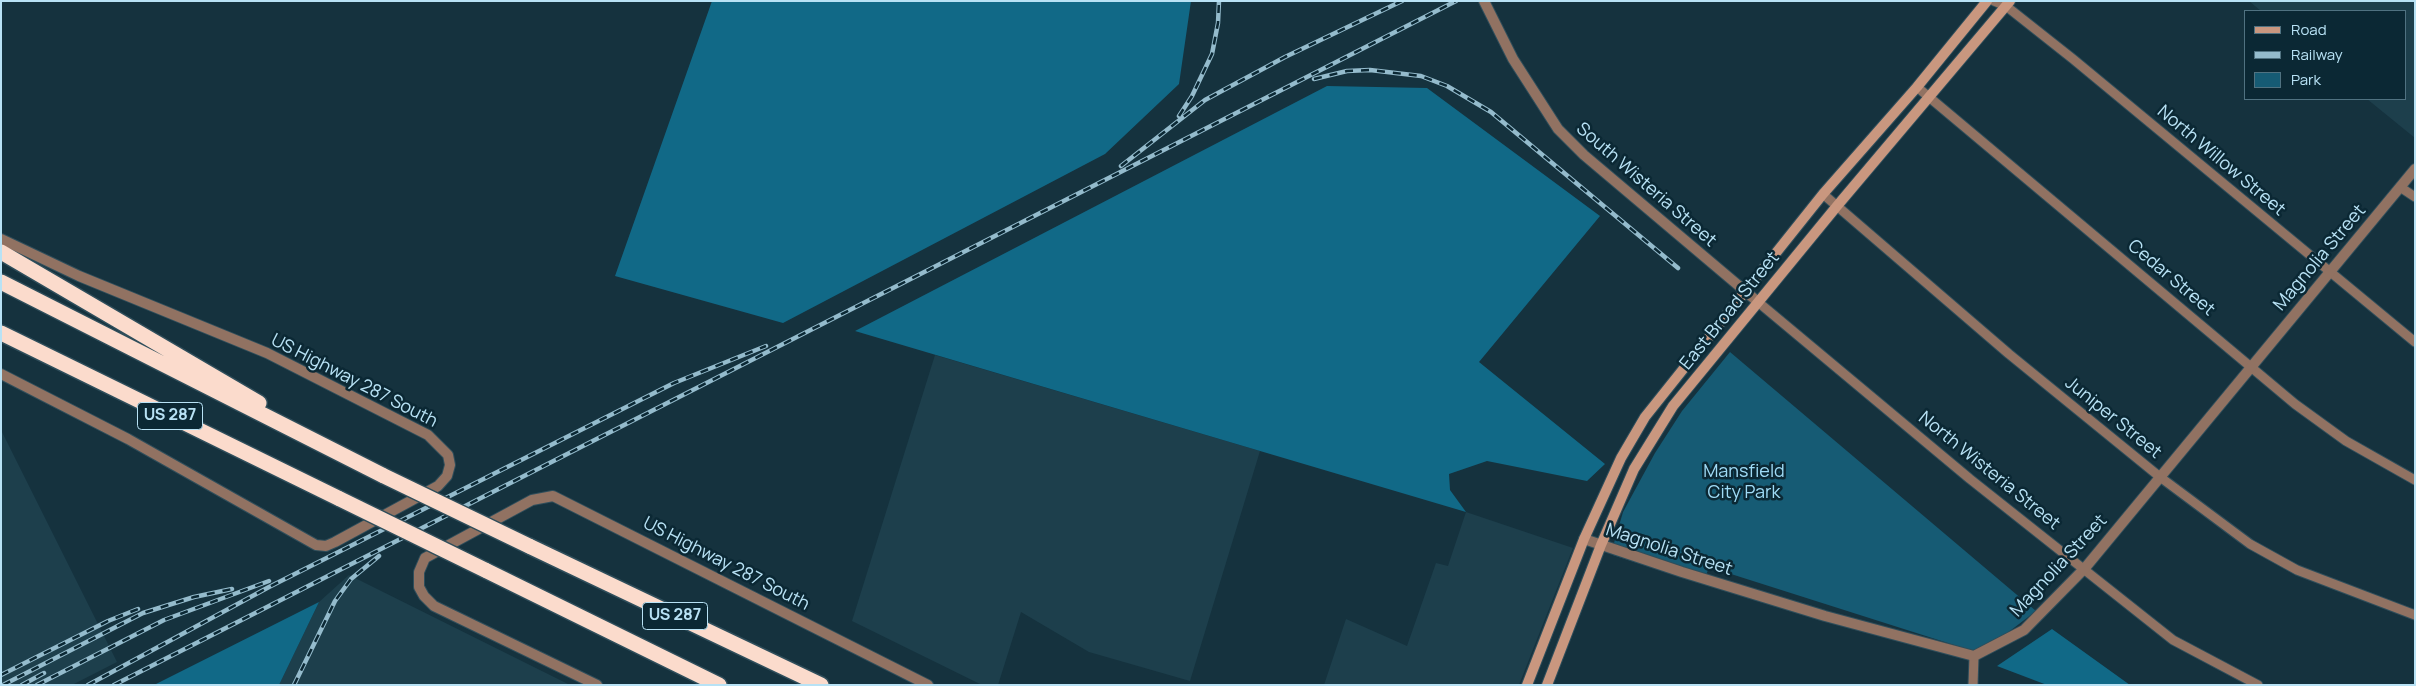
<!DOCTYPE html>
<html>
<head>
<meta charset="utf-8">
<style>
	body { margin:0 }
	#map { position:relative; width:2416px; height:686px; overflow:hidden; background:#15323e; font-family:Manrope,sans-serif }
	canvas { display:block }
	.frame { position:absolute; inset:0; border:2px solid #b8e2f5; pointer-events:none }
	.legend { position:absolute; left:2244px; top:10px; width:162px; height:90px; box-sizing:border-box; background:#0b2834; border:1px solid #507281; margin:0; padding:6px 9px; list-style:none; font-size:15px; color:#b8e2f5 }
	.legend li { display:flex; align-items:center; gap:10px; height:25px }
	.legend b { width:25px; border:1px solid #507281 }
</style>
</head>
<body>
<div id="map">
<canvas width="2416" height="686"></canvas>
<div class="frame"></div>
<ul class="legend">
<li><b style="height:6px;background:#c9977f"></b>Road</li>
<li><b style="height:6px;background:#94bbcc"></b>Railway</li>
<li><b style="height:14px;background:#165b74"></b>Park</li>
</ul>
</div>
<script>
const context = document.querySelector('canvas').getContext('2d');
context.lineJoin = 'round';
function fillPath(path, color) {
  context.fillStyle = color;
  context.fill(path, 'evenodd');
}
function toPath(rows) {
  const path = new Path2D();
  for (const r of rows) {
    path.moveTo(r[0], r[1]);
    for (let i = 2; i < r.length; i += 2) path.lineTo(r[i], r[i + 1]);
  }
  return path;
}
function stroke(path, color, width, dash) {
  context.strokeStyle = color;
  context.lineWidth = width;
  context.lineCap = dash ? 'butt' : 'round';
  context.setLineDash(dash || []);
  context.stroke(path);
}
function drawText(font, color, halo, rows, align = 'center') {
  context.font = font + ' Manrope,sans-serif';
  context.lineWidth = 5;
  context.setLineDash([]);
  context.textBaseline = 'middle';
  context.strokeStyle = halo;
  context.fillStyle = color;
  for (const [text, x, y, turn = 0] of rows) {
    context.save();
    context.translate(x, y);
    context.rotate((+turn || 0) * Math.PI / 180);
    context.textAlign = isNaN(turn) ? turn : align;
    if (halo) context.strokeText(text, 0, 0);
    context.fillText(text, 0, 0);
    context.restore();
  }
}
fillPath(toPath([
	[2249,1,2415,1,2415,138,2367,99,2405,99,2405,11,2261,11],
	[935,355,1260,451,1190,681,1089,652,1021,612,998,685,982,685,852,621],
	[1,430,117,662,72,685,1,685],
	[1466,512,1573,548,1519,685,1324,685,1346,619,1407,646,1436,563,1448,566],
	[349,575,570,685,279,685,319,602]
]), '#1d3f4c');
fillPath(toPath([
	[1730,352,2036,611,2002,637,1973,651,1709,567,1703,584,1613,555,1614,543,1623,512,1655,453,1682,411]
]), '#165b74');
fillPath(toPath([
	[712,1,1191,1,1179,84,1105,154,783,323,615,276],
	[1327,86,1427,88,1600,216,1479,362,1605,464,1587,481,1487,461,1449,474,1450,490,1466,512,855,331],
	[319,602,279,685,154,685],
	[2052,629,2130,685,2047,685,1997,666]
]), '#116987');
const minor = toPath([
	[1994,1,2006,6,2073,59,2415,342],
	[1917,87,2295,404,2346,441,2415,480],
	[2400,187,2415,197],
	[1823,194,2009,354,2160,477,2250,544,2297,570,2415,615],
	[1758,302,1970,479,2173,640,2258,685],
	[1973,685,1974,656]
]);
const tertiary = toPath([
	[1484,1,1513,59,1558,129,1584,155,1758,302],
	[1,239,79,276,267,353,428,435,448,455,450,465,447,476,438,486,335,542,326,546,316,545,128,439,1,374],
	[1584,539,1682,572,1825,616,1974,656,2024,630,2085,568,2415,169],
	[597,685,434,606,424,596,419,587,419,572,425,558,532,500,553,496,928,685]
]);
const secondary = toPath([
	[1527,685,1584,539,1621,458,1645,417,1823,194,1917,87,1987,1],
	[1547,685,1601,545,1634,469,1673,406,1837,206,2010,1]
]);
const motorway = toPath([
	[1,252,259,403],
	[1,282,384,476],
	[1,333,340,499],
	[529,546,821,685],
	[485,570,719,685]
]);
stroke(minor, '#2f4e5b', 11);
stroke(tertiary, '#2f4e5b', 12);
stroke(secondary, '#2f4e5b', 12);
stroke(motorway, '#2f4e5b', 18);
stroke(minor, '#917262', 9);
stroke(tertiary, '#917262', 10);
stroke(secondary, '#c9977f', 10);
stroke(motorway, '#fbdbcc', 15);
const rail = toPath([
	[1314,79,1347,71,1370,70,1421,76,1447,86,1491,112,1678,268],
	[1179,116,1192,96,1212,54,1218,23,1219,1],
	[1121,166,1205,100,1285,57,1402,1],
	[1,675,108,621,138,609],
	[3,685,143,613,194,597,232,589],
	[22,685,44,673],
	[37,685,164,620,269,581],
	[88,685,269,587,674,383,766,346],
	[114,685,1456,1],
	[294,685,335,601,351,579,379,556]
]);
stroke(rail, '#94bbcc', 4.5);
stroke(rail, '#0b2834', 2.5, [8]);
const motorwayBridge = toPath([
	[384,476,529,546],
	[340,499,485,570]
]);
stroke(motorwayBridge, '#2f4e5b', 18, []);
stroke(motorwayBridge, '#fbdbcc', 15);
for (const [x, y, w] of [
	[170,416,65],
	[675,616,65]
]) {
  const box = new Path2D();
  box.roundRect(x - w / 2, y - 13.5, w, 27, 4);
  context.fillStyle = '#0b2834';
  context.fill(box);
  stroke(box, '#b8e2f5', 1);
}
drawText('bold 16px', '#b8e2f5', null, [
	["US 287",170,416],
	["US 287",675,616]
]);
drawText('18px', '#b8e2f5', '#0b2834', [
	["North Willow Street",2221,161,40],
	["South Wisteria Street",1646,185,41],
	["Magnolia Street",2320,258,-50],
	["Cedar Street",2171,278,40],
	["East Broad Street",1730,311,-51],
	["US Highway 287 South",354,381,27],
	["Juniper Street",2113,418,39],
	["North Wisteria Street",1989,471,39],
	["Magnolia Street",1669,550,18],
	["US Highway 287 South",726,564,27],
	["Magnolia Street",2059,566,-47]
]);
drawText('18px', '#9fdbf6', '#0b2834', [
	["Mansfield",1744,472],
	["City Park",1744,493]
]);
</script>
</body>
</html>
